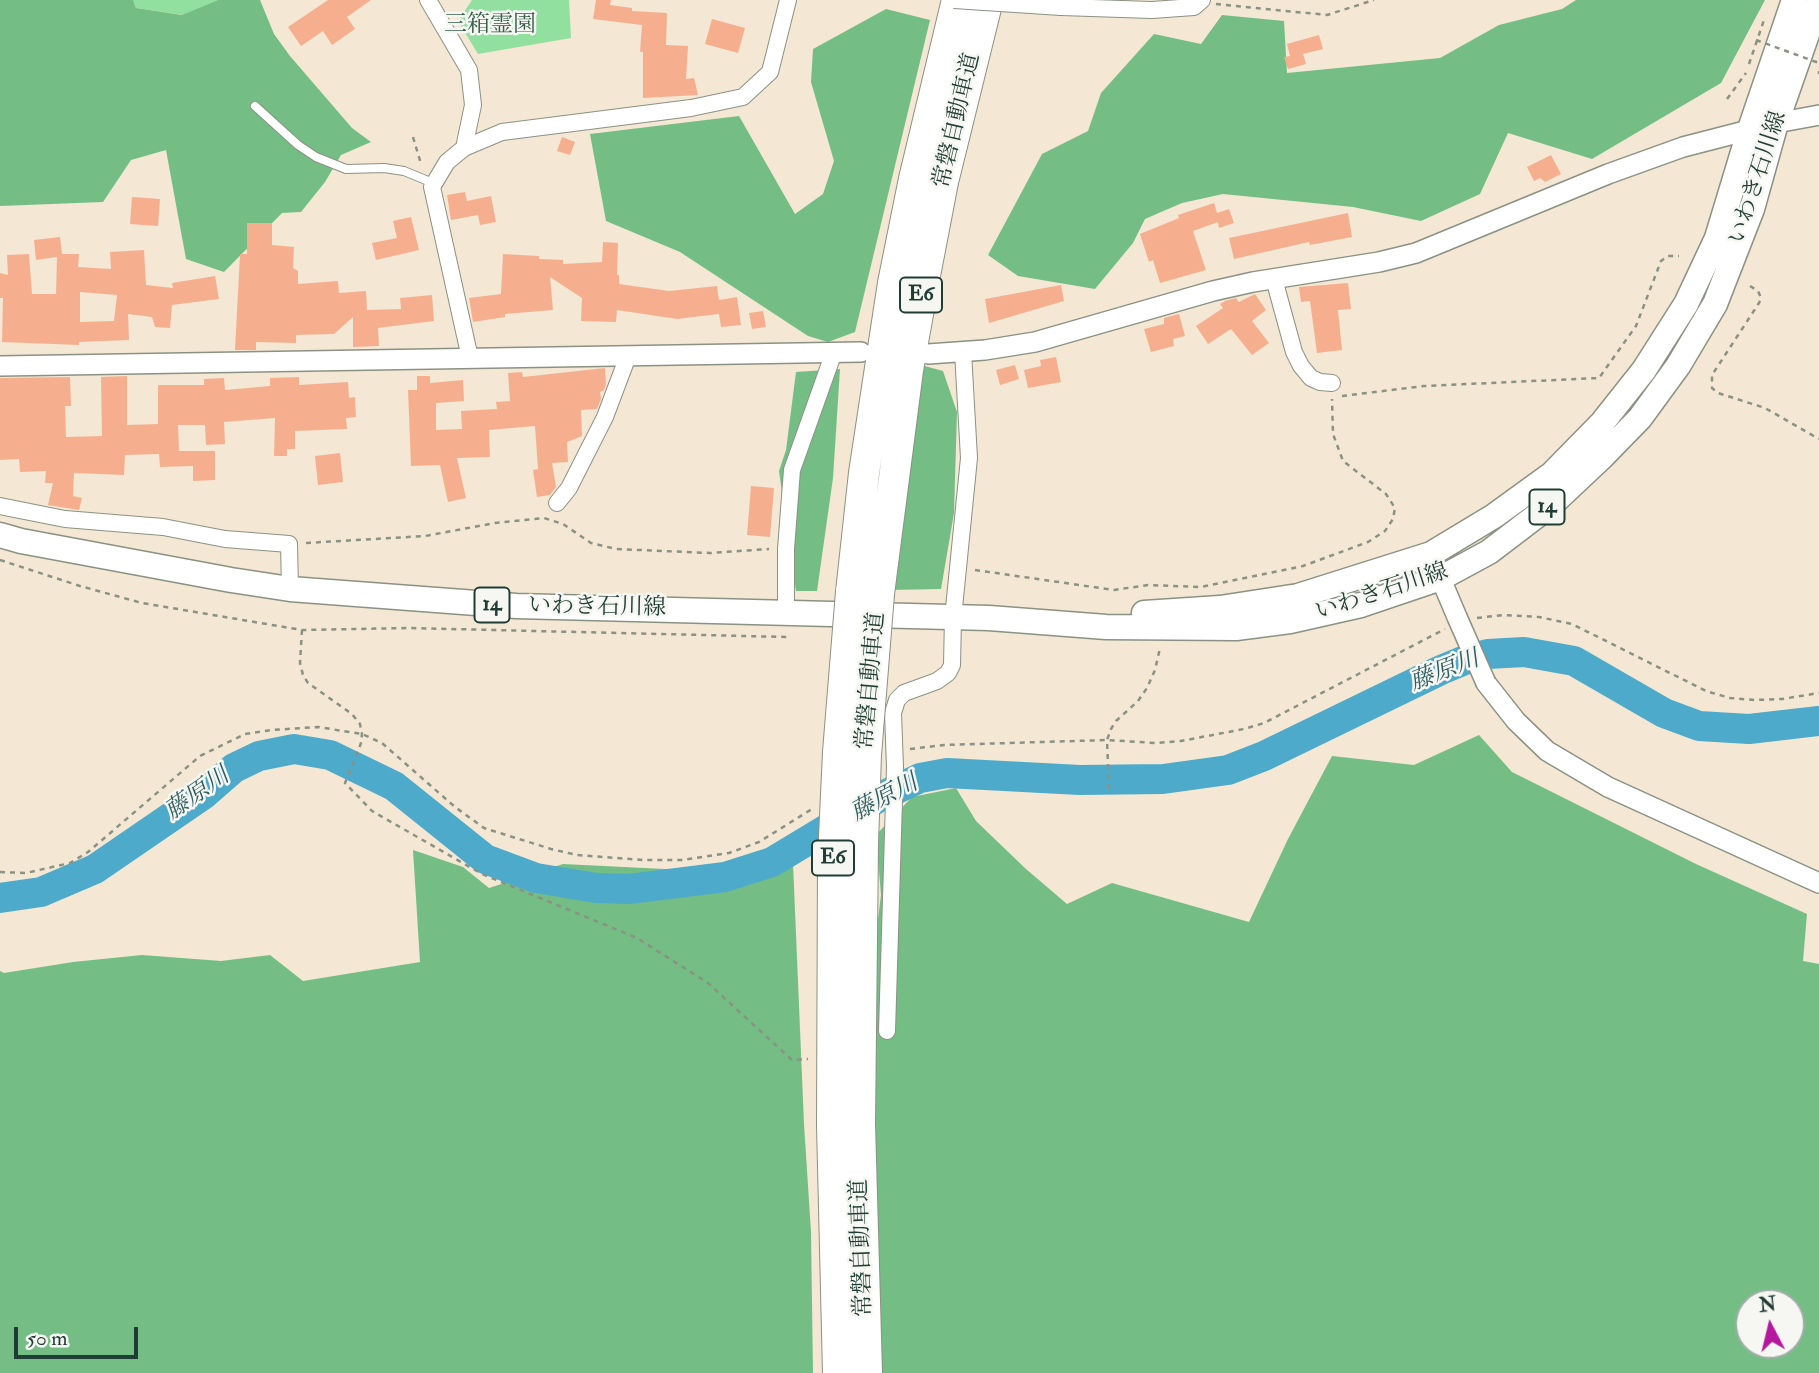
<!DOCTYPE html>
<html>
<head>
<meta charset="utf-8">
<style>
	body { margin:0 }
	#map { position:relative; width:1819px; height:1373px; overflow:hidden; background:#f4e7d4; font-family:"IM FELL Double Pica",serif }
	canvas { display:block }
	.north { position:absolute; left:1735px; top:1289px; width:70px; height:70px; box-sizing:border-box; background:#f6f6f2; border:2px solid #a0aca6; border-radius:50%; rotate:353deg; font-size:19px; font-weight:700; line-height:28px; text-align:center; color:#1f3d34 }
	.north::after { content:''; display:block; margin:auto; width:24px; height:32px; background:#b5179e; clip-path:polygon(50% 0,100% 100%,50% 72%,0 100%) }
	.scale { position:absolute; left:14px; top:1327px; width:124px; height:32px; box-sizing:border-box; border:4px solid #1f3d34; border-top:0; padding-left:9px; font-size:21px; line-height:24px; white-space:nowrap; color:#1f3d34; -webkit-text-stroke:5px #f6f6f2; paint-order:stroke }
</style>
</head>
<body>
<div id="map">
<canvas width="1819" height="1373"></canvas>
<div class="north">N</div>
<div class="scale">50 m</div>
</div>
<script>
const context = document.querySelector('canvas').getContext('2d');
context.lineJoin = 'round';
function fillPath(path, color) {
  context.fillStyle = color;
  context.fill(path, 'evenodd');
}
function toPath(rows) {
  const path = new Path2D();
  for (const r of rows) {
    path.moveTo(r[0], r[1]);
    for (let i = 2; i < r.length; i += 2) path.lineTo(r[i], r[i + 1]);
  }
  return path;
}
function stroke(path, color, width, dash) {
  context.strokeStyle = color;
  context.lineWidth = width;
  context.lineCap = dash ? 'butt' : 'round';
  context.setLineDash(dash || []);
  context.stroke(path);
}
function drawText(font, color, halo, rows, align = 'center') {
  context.font = font + ' "IM FELL Double Pica","Noto Serif JP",serif';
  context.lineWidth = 5;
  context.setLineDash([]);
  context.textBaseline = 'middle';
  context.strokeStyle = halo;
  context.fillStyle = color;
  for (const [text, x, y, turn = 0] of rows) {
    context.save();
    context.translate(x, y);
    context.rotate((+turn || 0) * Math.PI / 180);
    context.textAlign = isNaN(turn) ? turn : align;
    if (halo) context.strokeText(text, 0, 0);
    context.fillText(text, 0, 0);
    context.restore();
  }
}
fillPath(toPath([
	[133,0,218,0,183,15,136,8],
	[472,0,569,0,571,38,478,54,458,21]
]), '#91e09f');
fillPath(toPath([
	[0,0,133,0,136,8,182,15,218,0,260,0,274,34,290,56,352,128,371,142,341,155,325,182,301,212,282,213,224,272,186,259,166,150,131,160,103,202,0,206],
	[1576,0,1765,0,1721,83,1592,159,1508,133,1480,194,1421,221,1353,207,1223,194,1182,203,1145,219,1133,243,1095,289,1018,276,988,255,1042,154,1088,131,1101,93,1154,34,1201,44,1222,15,1284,21,1287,73,1440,58,1499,25,1562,9],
	[886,9,930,20,855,332,828,342,808,336,680,252,606,221,590,134,739,116,795,214,823,194,834,161,811,82,813,49],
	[921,365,943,371,957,412,954,513,941,589,889,590],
	[840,369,833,478,817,591,796,591,779,471,786,450,796,372],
	[1479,735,1512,772,1696,864,1807,914,1803,961,1819,964,1819,1373,879,1373,864,1031,881,895,876,835,912,797,956,788,976,821,1026,869,1067,904,1112,883,1249,922,1288,839,1332,756,1414,765],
	[1749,1303,1791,1303,1791,1345,1749,1345],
	[413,850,463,867,489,888,563,864,685,870,793,863,804,1124,811,1232,813,1373,0,1373,0,971,4,973,73,962,142,955,221,961,270,955,303,981,420,962]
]), '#74be86');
stroke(toPath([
	[0,898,41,892,95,869,203,795,234,768,259,756,294,749,330,755,394,786,485,859,536,878,596,888,629,889,725,877,772,862,878,798,920,778,947,773,1080,780,1163,779,1228,770,1264,756,1441,670,1465,660,1488,654,1524,652,1574,661,1664,713,1699,726,1749,729,1819,721]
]), '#4daacb', 30);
fillPath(toPath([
	[328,0,371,0,347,17,355,29,332,45,323,31,301,46,288,27],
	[596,0,611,0,610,5,632,8,632,11,667,13,666,45,688,46,686,79,694,78,698,95,643,98,643,52,640,52,642,25,593,19],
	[712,19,745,28,738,53,705,44],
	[1319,35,1323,49,1303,54,1306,64,1288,69,1284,57,1290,56,1287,44],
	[562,137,575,142,570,155,557,151],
	[1551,155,1561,174,1545,182,1540,178,1534,181,1527,167],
	[465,192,467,201,491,196,496,222,480,225,478,215,451,220,447,195],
	[132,197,160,199,158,226,130,224],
	[1214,203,1217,213,1229,209,1234,223,1219,228,1218,222,1193,231,1206,270,1160,283,1153,260,1149,262,1140,234,1179,218,1178,215],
	[1348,213,1352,237,1310,245,1309,242,1234,259,1229,238],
	[411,217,419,250,376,260,372,243,397,238,393,221],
	[247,223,272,223,272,245,294,247,293,268,298,271,298,284,338,281,339,293,366,291,367,310,401,309,400,298,432,295,434,321,378,328,379,346,353,347,353,317,334,334,296,335,296,343,256,342,256,350,235,350,240,254,247,254],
	[60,237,62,254,79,254,78,267,111,269,110,252,144,250,146,285,173,288,172,283,215,276,219,299,172,305,170,328,155,327,152,317,128,314,129,340,79,342,79,345,2,342,3,298,0,298,0,273,8,275,7,255,29,254,32,294,56,294,57,257,36,260,34,240],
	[80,292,117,295,114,321,80,322],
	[603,242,618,243,617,275,619,275,619,284,669,291,717,286,719,300,737,297,741,325,721,327,719,314,677,319,617,310,616,322,581,321,582,298,550,277,553,310,505,314,505,317,473,322,469,298,501,294,503,254,539,256,539,259,563,260,563,264,602,262],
	[1348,283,1351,309,1338,310,1342,350,1317,353,1310,301,1301,302,1299,287],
	[1061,285,1064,301,989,323,985,299],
	[1255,294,1266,310,1252,321,1269,343,1252,355,1231,329,1208,344,1196,326,1223,308,1220,304,1225,301,1236,298,1239,302],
	[763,311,766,327,752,329,749,313],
	[1179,314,1185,336,1173,339,1174,346,1151,352,1144,329,1164,324,1164,318],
	[1056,357,1061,382,1028,388,1024,370,1041,366,1040,360],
	[1015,365,1019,379,1000,385,996,370],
	[605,368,606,385,604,390,600,392,601,399,597,409,581,410,582,436,567,442,568,462,552,463,556,487,550,495,537,497,533,470,538,469,535,426,489,430,490,457,457,458,466,498,448,502,440,465,411,466,408,390,417,390,417,376,430,376,430,383,463,380,464,401,436,403,436,430,462,429,461,411,497,409,496,402,510,401,508,373,522,372,523,377],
	[127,376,127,425,158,424,158,385,204,385,204,379,224,378,225,390,270,386,270,378,299,377,299,385,348,382,349,398,355,397,356,417,346,418,347,429,295,431,295,449,287,449,287,456,274,456,275,418,224,422,225,444,206,445,205,425,178,425,179,451,215,451,215,480,193,481,193,466,160,467,159,454,125,455,124,475,74,473,73,496,82,498,79,510,48,505,53,483,45,483,46,471,20,472,19,459,0,460,0,378,70,377,71,406,65,406,66,437,102,436,101,377],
	[340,453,343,482,318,485,315,456],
	[751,486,774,488,770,537,747,535]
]), '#f5af8f');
const service = toPath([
	[255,106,298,145,316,157,346,169,384,168,404,171,433,183]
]);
const minor = toPath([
	[428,0,469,70,473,105,464,148],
	[1061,7,1152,10,1194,7,1202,0],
	[1274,279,1294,352,1301,366,1311,378,1320,382,1332,383],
	[470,358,432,187,447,162,464,148,502,132,691,108,743,97,770,72,788,0],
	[557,503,569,488,605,417,628,356],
	[0,506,65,519,163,527,225,539,289,544,290,589],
	[786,613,786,549,792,470,834,352],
	[887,1031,895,767,893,713,897,700,904,693,937,681,948,673,952,665,953,618,969,458,963,352]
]);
const tertiary = toPath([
	[928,354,985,350,1035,342,1213,291,1253,282,1379,262,1416,253,1608,174,1683,147,1776,123,1819,115],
	[0,366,861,352],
	[1435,565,1457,617],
	[1486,683,1516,721,1547,751,1608,787,1819,883]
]);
const primary = toPath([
	[0,535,21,541,231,580,290,589,516,606,989,618,1106,627,1236,628,1290,621,1361,605,1441,578,1489,552,1552,504,1602,457,1640,418,1678,366,1715,304,1752,209,1776,123,1819,0],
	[1144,613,1220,608,1298,596,1431,554,1494,516,1552,474,1602,423,1644,370,1686,304,1717,238,1750,129,1794,0]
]);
const motorway = toPath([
	[851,592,864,473,893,283,914,179,957,0],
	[879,594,908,370,923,286,943,182,988,0],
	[860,1124,867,1373],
	[832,1125,838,1373]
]);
stroke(service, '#8a9284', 10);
stroke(minor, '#8a9284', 18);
stroke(tertiary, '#8a9284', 22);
stroke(primary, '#8a9284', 27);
stroke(motorway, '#8a9284', 32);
stroke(toPath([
	[1216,4,1327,15,1374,0],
	[1749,64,1764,20],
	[1819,71,1819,74],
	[1727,99,1746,73],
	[413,137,421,164],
	[1750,286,1758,291,1761,298,1759,303,1712,375,1712,388,1718,393,1765,408,1819,439],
	[1342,396,1424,386,1599,378,1636,326,1661,261,1668,256,1679,256],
	[306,543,425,536,495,523,544,518,563,524,591,543,616,549,710,553,769,549],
	[0,560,80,586,142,603,302,630,409,628,787,637,787,634],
	[975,570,1114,590,1148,585,1201,587,1303,566,1368,542,1385,531,1393,519,1395,508,1386,494,1343,461,1333,434,1332,399],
	[1477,618,1503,615,1539,617,1572,624,1706,691,1730,698,1755,700,1782,699,1819,693],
	[302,630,300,663,303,675,308,683,352,714,360,724,362,734,361,743,345,783,372,811,482,874,637,938,708,983,792,1060,808,1059],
	[910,749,944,745,1107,740,1155,743,1181,741,1244,729,1264,723,1445,629],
	[1109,789,1107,740,1111,729,1116,721,1138,701,1147,688,1155,670,1160,648],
	[0,872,26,873,70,863,88,852,200,756,245,734,272,730,318,727,362,734,382,743,455,807,484,828,551,849,577,855,643,860,682,860,729,853,759,842,812,809]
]), '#8a9284', 2.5, [5, 5]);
stroke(service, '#fff', 8);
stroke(minor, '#fff', 16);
stroke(tertiary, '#fff', 19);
stroke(primary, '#fff', 24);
stroke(motorway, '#fff', 30);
const minorBridge = toPath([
	[954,0,1061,7]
]);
const tertiaryBridge = toPath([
	[1457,617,1486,683]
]);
const motorwayBridge = toPath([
	[860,1124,863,843,866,755,879,594],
	[832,1125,833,859,838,752,851,592]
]);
stroke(minorBridge, '#8a9284', 18, []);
stroke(tertiaryBridge, '#8a9284', 22, []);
stroke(motorwayBridge, '#8a9284', 32, []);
stroke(toPath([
	[1756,40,1819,63]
]), '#8a9284', 2.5, [5, 5]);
stroke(minorBridge, '#fff', 16);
stroke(tertiaryBridge, '#fff', 19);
stroke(motorwayBridge, '#fff', 30);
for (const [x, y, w] of [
	[921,295,42],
	[1547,507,35],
	[492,605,35],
	[833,858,42]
]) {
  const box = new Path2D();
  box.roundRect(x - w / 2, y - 17.5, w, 35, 5);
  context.fillStyle = '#f6f6f2';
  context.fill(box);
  stroke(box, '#1f3d34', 2);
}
drawText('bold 21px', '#1f3d34', null, [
	["E6",921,295],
	["14",1547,507],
	["14",492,605],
	["E6",833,858]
]);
drawText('23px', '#365e49', '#f6f6f2', [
	["三箱霊園",490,26]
]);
drawText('23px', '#1f3d34', '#f6f6f2', [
	["常磐自動車道",958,121,-77],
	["いわき石川線",1759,178,-72],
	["いわき石川線",1382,593,-18],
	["いわき石川線",597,608,1],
	["常磐自動車道",872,681,-85],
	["常磐自動車道",863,1248,-92]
]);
drawText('italic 24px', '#2d5e61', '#f6f6f2', [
	["藤原川",1445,672,-21],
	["藤原川",198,795,-35],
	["藤原川",885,799,-28]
]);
</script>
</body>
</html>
